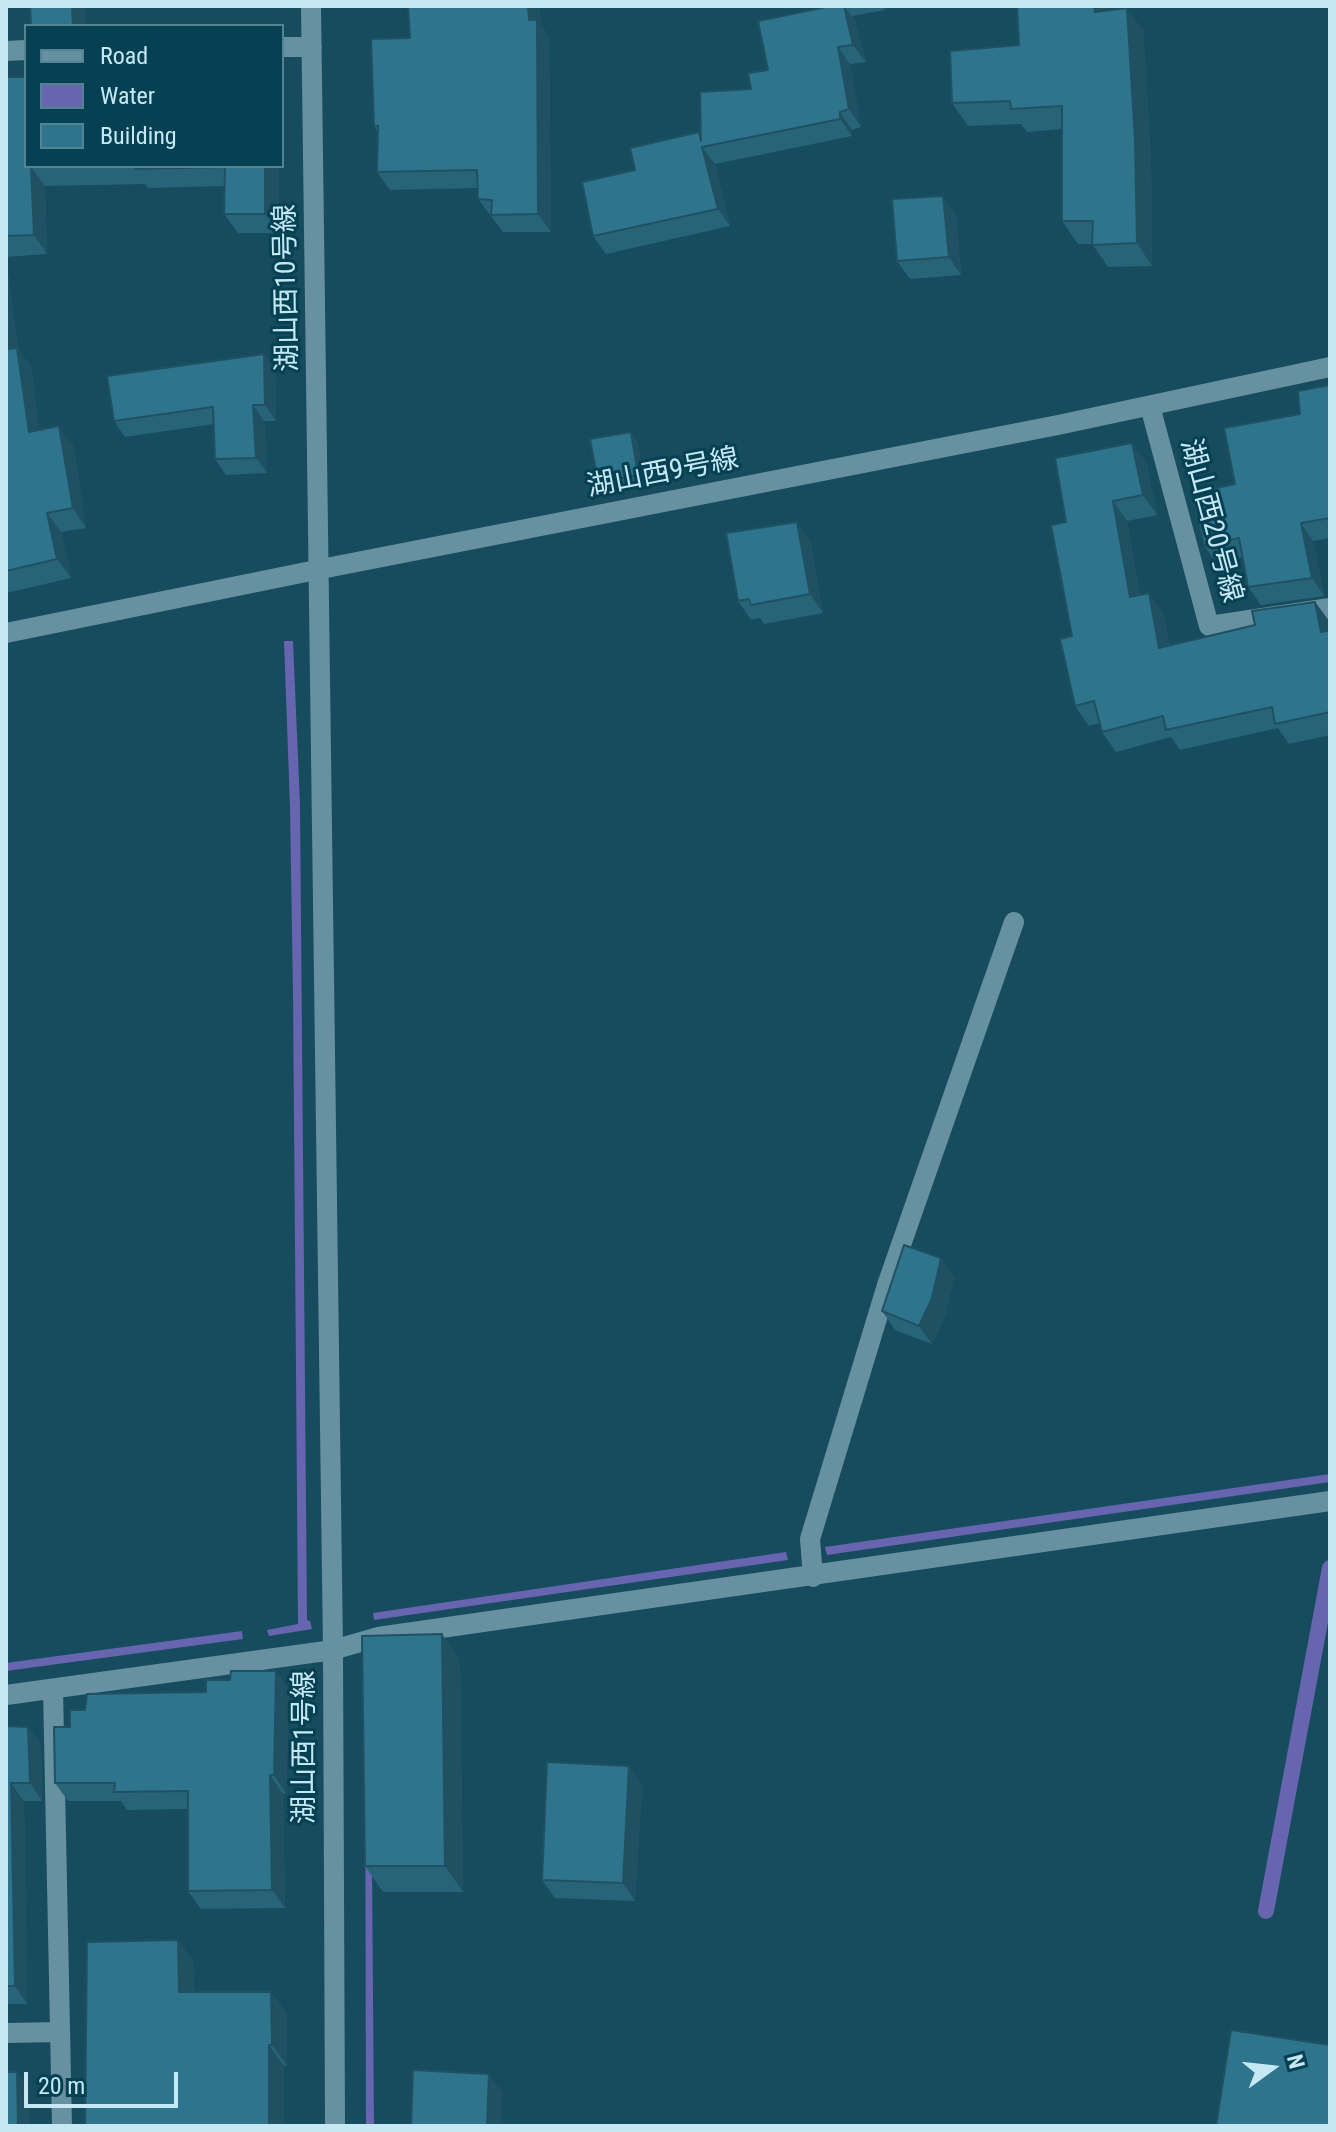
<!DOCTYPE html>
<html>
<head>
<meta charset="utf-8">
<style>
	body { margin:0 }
	#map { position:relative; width:1336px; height:2132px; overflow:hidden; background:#164c5e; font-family:"Roboto Condensed",sans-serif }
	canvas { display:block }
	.frame { position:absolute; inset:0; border:8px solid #c6e8f5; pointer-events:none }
	.legend { position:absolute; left:24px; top:24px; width:260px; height:144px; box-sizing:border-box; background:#064153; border:2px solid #538494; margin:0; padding:10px 14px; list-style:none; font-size:24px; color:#c6e8f5 }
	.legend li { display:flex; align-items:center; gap:16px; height:40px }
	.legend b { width:40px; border:2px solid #538494 }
	.north { position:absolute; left:1232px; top:2028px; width:80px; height:80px; -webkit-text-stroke:6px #064153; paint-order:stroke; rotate:75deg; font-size:22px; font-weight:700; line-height:32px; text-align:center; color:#c6e8f5 }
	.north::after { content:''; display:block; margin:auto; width:28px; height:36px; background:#c6e8f5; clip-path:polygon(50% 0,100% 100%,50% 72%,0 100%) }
	.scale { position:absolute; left:24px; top:2072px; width:154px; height:36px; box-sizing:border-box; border:4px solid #c6e8f5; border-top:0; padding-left:10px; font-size:24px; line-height:28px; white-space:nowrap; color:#c6e8f5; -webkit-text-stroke:6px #064153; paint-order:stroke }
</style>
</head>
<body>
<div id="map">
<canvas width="1336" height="2132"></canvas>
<div class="frame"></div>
<ul class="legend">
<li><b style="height:10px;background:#6791a1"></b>Road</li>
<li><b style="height:22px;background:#6865b0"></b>Water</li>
<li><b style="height:22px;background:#2e748c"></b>Building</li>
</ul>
<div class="north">N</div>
<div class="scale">20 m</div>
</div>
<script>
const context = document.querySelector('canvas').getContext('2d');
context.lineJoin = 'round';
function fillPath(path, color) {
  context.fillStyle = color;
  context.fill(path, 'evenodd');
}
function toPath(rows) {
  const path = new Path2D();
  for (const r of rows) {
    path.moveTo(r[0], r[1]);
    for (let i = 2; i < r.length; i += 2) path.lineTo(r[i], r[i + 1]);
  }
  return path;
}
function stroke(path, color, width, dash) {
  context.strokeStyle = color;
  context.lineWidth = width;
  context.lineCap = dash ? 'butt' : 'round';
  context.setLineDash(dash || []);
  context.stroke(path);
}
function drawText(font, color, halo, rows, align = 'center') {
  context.font = font + ' "Roboto Condensed","Noto Sans JP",sans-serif';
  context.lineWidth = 6;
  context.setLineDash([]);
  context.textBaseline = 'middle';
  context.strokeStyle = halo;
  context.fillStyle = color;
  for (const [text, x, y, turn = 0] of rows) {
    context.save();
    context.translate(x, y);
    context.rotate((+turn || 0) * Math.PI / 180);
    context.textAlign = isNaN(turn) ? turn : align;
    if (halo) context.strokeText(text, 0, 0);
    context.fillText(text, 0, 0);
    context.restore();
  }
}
fillPath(toPath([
	[284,641,293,641,300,805,307,1620,310,1621,312,1629,269,1636,267,1630,298,1624,293,992,290,807],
	[1330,1474,1330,1482,827,1555,825,1547],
	[786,1552,788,1560,374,1620,373,1613],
	[242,1631,243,1639,6,1671,6,1663],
	[365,1669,372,1865,374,2126,366,2126]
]), '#6865b0');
stroke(toPath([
	[1266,1911,1330,1568]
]), '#6865b0', 16);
stroke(toPath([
	[311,6,333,1650,378,1637,1330,1501],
	[282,47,312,47],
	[6,51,26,50],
	[1150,406,1209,626,1330,608],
	[6,633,321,569,1058,425,1330,367],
	[813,1577,810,1539,888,1282,1014,922],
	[53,1689,62,2126],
	[6,1695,333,1650,335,2126],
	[6,2033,60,2032]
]), '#6791a1', 20);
fillPath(toPath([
	[831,6,884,6,885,10,852,16,855,21,866,62,850,64,861,127,852,130,852,136,715,164,730,226,606,254,593,236,635,170,701,135,751,89],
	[1017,6,1109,6,1109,10,1143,30,1151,162,1152,266,1108,267,1092,244,1078,244,1062,221,1062,129,1027,132,1021,124,968,126,952,103,1019,45],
	[541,25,549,37,551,232,503,232,478,199,478,188,390,190,377,172,378,132,374,126,410,38],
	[6,77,26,166,279,166,278,233,238,233,224,214,224,186,148,188,145,184,45,186,47,254,6,257],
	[943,196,956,215,961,275,910,279,897,261],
	[6,260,18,349,31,367,39,430,73,445,86,528,61,532,71,578,6,593],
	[264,354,275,370,276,421,264,421,267,473,226,475,215,459,214,424,125,437,114,421],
	[1330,385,1330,538,1313,541,1324,596,1261,605,1248,587,1242,557,1216,563,1204,545,1300,414],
	[631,432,637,441,645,484,604,492,598,482],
	[1132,443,1146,463,1157,515,1127,521,1140,595,1163,612,1169,645,1255,625,1315,602,1329,621,1330,627,1330,735,1289,744,1278,728,1180,750,1171,737,1116,752,1102,732,1100,723,1089,726,1075,706,1066,522],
	[797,522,810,541,823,613,764,624,760,618,751,620,738,601],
	[941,1258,954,1277,945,1316,932,1344,895,1330,882,1311],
	[460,1660,463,1892,383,1892,365,1866],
	[289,1689,286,1794,283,1794,285,1908,201,1909,188,1891,188,1809,127,1810,121,1801,68,1801,55,1783,70,1727,85,1710],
	[6,1726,28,1727,41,1745,42,1801,24,1801,27,2004,6,2004],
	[642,1784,635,1901,555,1898,542,1880],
	[178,1940,193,1962,194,1992,271,1992,287,2014,287,2066,284,2066,284,2126,85,2126]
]), '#286478');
fillPath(toPath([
	[72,6,86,6,86,26,73,26],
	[528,6,540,6,541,25,549,37,551,232,538,214],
	[844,6,855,21,866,62,853,45],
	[1094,6,1109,6,1110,34,1095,12],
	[1127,8,1143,30,1151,162,1152,266,1137,243],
	[838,47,850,64,861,127,849,109],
	[840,112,852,130,852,136,840,119],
	[702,147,715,164,730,226,718,209],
	[265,166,279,166,278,233,265,214],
	[31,167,45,186,47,254,34,235],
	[943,196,956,215,961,275,949,257],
	[6,260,18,349,31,367,42,451,29,432,7,349,6,339],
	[264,354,275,370,276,421,265,405],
	[253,405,264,421,267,473,256,458],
	[59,426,73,445,86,528,73,508],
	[631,432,637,441,645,484,638,475],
	[1132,443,1146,463,1157,515,1143,495],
	[1113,501,1127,521,1144,617,1130,597],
	[47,513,61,532,71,578,57,559],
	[797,522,810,541,823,613,810,594],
	[1301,523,1313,541,1324,596,1312,578],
	[1149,593,1163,612,1173,667,1159,648],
	[1315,602,1329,621,1330,645,1321,632],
	[941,1258,954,1277,945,1316,932,1344,919,1326],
	[442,1634,460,1660,463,1892,445,1866],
	[276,1671,289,1689,286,1794,274,1775],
	[28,1727,41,1745,42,1801,30,1783],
	[629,1766,642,1784,635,1901,623,1883],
	[270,1775,283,1794,285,1908,272,1890],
	[11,1783,24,1801,27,2004,15,1986],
	[178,1940,193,1962,194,2014,179,1992],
	[271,1992,287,2014,287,2066,272,2045],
	[269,2045,284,2066,284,2126,269,2126],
	[17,2072,29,2089,30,2126,18,2126],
	[489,2074,502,2092,501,2126,487,2126]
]), '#205162');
const building = toPath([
	[30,6,72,6,73,26,31,26,30,6],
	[408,6,528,6,529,20,537,20,538,214,491,215,492,200,478,199,477,170,377,172,378,126,374,126,371,39,410,38,408,6],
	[831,6,844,6,853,45,838,47,849,109,840,112,840,119,702,147,718,209,593,236,582,182,635,170,630,148,699,132,701,141,700,92,751,89,748,73,768,70,758,21,831,6],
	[1017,6,1094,6,1095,12,1127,8,1135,140,1137,243,1092,245,1093,221,1062,221,1062,106,1011,109,1010,101,952,103,950,51,1019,45,1017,6],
	[6,77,26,77,26,166,66,166,31,167,34,235,6,236,6,77],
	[135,166,265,166,265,214,224,214,225,167,135,169,135,166],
	[943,196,949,257,897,261,892,199,943,196],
	[6,339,7,349,17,348,29,432,59,426,73,508,47,513,57,559,6,571,6,339],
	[264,354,265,405,253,405,256,458,215,459,213,407,114,421,107,376,264,354],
	[1330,385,1330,518,1301,523,1312,578,1248,587,1239,538,1204,545,1192,493,1235,484,1224,428,1300,414,1298,391,1330,385],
	[631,432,638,475,598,482,590,439,631,432],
	[1132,443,1143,495,1113,501,1130,597,1149,593,1159,648,1255,625,1252,611,1315,602,1321,632,1330,630,1330,712,1275,724,1272,707,1166,730,1163,716,1102,732,1094,701,1075,706,1060,639,1072,636,1051,525,1066,522,1055,458,1132,443],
	[797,522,810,594,751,605,749,599,738,601,726,533,797,522],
	[904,1245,941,1258,932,1298,919,1326,882,1311,904,1245],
	[442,1634,445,1866,365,1866,362,1636,442,1634],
	[231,1671,276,1671,274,1775,270,1775,272,1890,188,1891,188,1791,114,1792,115,1783,55,1783,54,1727,70,1727,70,1710,85,1710,87,1694,206,1692,206,1680,230,1680,231,1671],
	[6,1726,28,1727,30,1783,11,1783,15,1986,6,1986,6,1726],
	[547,1762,629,1766,623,1883,542,1880,547,1762],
	[178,1940,179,1992,271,1992,272,2045,269,2045,269,2126,85,2126,87,1942,178,1940],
	[1231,2030,1330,2045,1330,2126,1216,2126,1231,2030],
	[413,2070,489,2074,487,2126,411,2126,413,2070],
	[6,2072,17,2072,18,2126,6,2126,6,2072]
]);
fillPath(building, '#2e748c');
stroke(building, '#205162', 2);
drawText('28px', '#c6e8f5', '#064153', [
	["湖山西10号線",288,288,-91],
	["湖山西9号線",663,474,-11],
	["湖山西20号線",1210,521,75],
	["湖山西1号線",306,1747,-90]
]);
</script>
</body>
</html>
